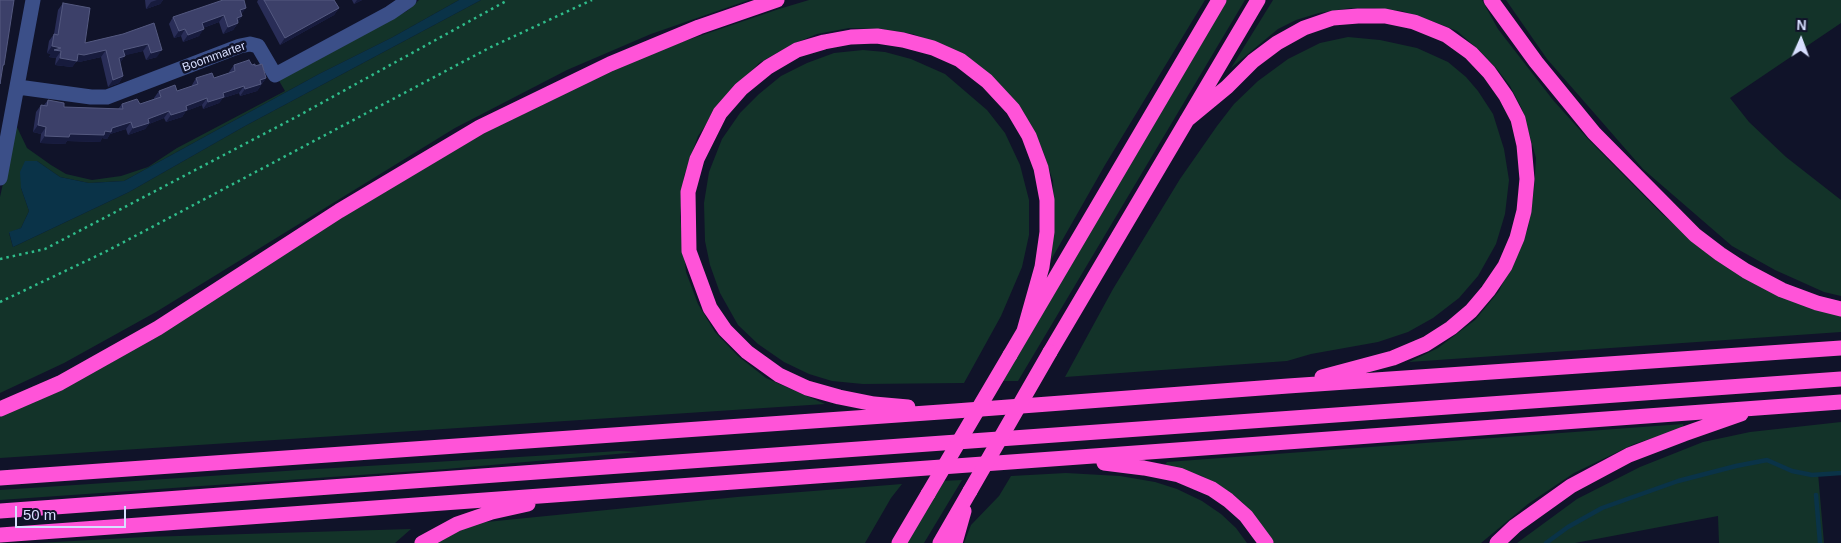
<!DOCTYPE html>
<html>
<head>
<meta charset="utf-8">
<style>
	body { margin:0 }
	#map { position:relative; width:1841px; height:543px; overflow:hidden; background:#101329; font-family:Arial,sans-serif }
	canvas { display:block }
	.north { position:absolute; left:1776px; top:15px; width:50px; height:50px; -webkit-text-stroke:4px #101329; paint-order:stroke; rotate:2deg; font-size:14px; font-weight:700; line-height:20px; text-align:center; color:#d8dfff }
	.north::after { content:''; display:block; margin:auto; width:18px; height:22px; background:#d8dfff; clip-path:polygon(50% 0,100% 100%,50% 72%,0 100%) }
	.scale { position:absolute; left:15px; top:506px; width:111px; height:22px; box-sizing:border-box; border:2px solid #d8dfff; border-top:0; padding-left:6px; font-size:15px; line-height:18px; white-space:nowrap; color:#d8dfff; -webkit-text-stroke:4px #101329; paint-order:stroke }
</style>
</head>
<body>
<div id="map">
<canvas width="1841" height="543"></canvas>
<div class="north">N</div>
<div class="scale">50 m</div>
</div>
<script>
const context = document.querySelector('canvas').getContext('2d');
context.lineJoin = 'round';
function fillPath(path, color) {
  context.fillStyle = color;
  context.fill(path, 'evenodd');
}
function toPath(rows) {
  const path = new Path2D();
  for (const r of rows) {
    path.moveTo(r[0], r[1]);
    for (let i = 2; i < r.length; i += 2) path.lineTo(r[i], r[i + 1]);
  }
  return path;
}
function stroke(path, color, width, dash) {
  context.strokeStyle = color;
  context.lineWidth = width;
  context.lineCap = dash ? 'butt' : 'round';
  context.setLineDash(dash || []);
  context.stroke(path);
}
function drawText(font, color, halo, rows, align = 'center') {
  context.font = font + ' Arial,sans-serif';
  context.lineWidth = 5;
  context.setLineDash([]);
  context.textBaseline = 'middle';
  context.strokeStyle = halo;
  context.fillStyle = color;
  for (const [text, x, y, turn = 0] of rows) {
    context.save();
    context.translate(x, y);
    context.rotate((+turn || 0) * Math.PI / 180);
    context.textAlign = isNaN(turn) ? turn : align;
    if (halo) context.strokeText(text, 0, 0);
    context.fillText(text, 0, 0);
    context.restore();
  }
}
fillPath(toPath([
	[419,0,459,0,393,37,319,74,124,181,89,183,60,177,37,161,21,188,29,211,21,228,9,233,13,247,129,192,245,126,481,0,749,0,651,34,567,70,455,128,156,312,64,363,0,393,0,197,16,125,27,148,51,165,66,174,92,180,121,176,148,167,177,148,285,91,278,79,407,11],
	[809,0,1205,0,1105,165,1051,260,1054,226,1053,181,1043,151,1023,111,997,81,931,41,913,34,881,29,849,28,817,34,793,44,759,63,744,79,720,105,698,136,684,176,680,216,686,272,698,304,715,332,738,356,766,378,825,404,0,458,0,416,376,196,446,153,580,83,676,44,779,9],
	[1227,0,1245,0,1018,381,999,381],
	[1273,0,1482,0,1498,29,1553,100,1589,140,1662,214,1701,246,1841,315,1841,332,1409,362,1438,348,1475,320,1499,291,1516,255,1528,228,1534,190,1536,158,1522,109,1510,86,1497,69,1479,50,1457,31,1432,21,1402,11,1373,8,1350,8,1319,13,1296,20,1278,29,1231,68],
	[1506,0,1841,0,1841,23,1730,98,1749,122,1786,157,1841,200,1841,296,1824,292,1775,270,1732,246,1643,169,1547,59],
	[1348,37,1380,40,1417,48,1448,62,1466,77,1478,91,1493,114,1504,149,1509,180,1505,214,1496,244,1478,276,1459,298,1433,318,1408,332,1378,342,1311,354,1287,361,1065,377,1113,289,1180,179,1217,126,1234,104,1258,81,1288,59,1320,43],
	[863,50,885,52,911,59,945,74,987,110,1005,133,1020,165,1029,200,1029,235,1022,267,1001,316,964,383,863,384,832,381,809,374,784,362,758,344,738,325,720,293,710,265,705,241,704,203,709,172,722,139,740,113,759,94,781,76,807,63,834,53],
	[1841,422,1841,474,1818,473,1824,543,1719,543,1718,516,1575,543,1517,543,1577,499,1640,467,1703,442,1750,432],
	[1683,424,1684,428,1634,444,1574,473,1528,504,1481,543,1272,543,1243,503,1231,493,1202,476,1165,465,1167,462,1221,458],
	[619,451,639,452,446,469,0,500,0,490,300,470],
	[1066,473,1120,476,1155,482,1177,489,1202,501,1221,514,1236,528,1247,543,964,543,971,525,999,496,1011,476],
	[962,480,924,543,903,543,940,481],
	[902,484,891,498,865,543,429,543,466,524,737,497],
	[411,529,395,543,37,543,145,537]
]), '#133329');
fillPath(toPath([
	[459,0,481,0,245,126,129,192,13,247,9,232,21,228,29,211,21,188,20,172,25,161,37,161,60,177,89,183,124,181,319,74,393,37]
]), '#0a3348');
stroke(toPath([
	[1816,495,1820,543],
	[1546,543,1568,527,1602,508,1678,481,1736,466,1767,460,1792,471,1812,475,1841,473]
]), '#0a3348', 4.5);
stroke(toPath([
	[0,259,45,249,298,116,508,0],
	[0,302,105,252,489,48,592,0]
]), '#2fbc8a', 2.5, [2.5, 4]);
stroke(toPath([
	[18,87,91,97,107,97,240,46,250,44,258,46,275,75,390,13,409,0],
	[0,178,33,0]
]), '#3b4f88', 15);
stroke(toPath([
	[1491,0,1536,62,1594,133,1695,235,1720,254,1746,271,1782,290,1817,303,1841,309],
	[1187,120,1227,87,1253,61,1277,43,1304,28,1333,18,1358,16,1385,16,1414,22,1446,35,1471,53,1489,72,1506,96,1518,119,1524,145,1527,179,1524,211,1517,238,1505,266,1488,291,1471,311,1451,328,1426,344,1393,358,1322,377],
	[1050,352,1258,0],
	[1010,355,1219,0],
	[908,407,874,404,839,397,807,388,779,375,747,352,725,330,710,308,689,251,688,192,697,159,720,113,741,89,768,67,797,50,824,42,851,37,877,36,903,40,933,48,960,60,987,81,1013,109,1029,136,1041,168,1047,200,1047,232,1042,267,1024,331],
	[0,409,60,383,158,328,339,211,480,127,610,64,699,27,777,0],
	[1104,463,1144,468,1179,475,1212,489,1228,500,1246,516,1266,543],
	[0,478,955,411,1288,386,1841,348],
	[0,511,578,469,1841,379],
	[0,535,1841,402],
	[422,543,457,524,492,512,528,504],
	[899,543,928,494],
	[940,543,970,491],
	[955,543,964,511],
	[1497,543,1515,526,1571,486,1629,455,1684,434,1741,414]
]), '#ff53d8', 15);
stroke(toPath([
	[970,491,1050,352],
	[928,494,1010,355]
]), '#ff53d8', 15);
fillPath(toPath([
	[145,0,163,0,160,4,146,9],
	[258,0,334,0,339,8,334,15,280,45,257,2],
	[352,0,362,0,354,4],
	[63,3,85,43,123,34,154,23,157,57,146,60,143,51,125,55,120,63,123,76,119,83,108,87,101,57,79,62,76,62,72,67,55,65,56,58,49,57,51,54,47,53,49,41,54,34,58,10],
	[246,8,241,14,242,16,238,22,238,23,233,30,223,34,219,22,203,28,199,36,183,42,181,36,174,38,169,24,173,17],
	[234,65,252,65,255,66,266,78,257,91,240,96,239,93,223,98,219,103,203,109,202,105,186,111,182,117,166,122,164,118,149,124,145,129,128,135,126,129,110,134,107,139,102,138,100,142,67,141,65,144,40,143,41,134,33,132,36,112,41,105,44,105,48,100,64,107,118,109,122,104,140,104,154,99,154,98,159,91,177,91,192,86,192,85,196,78,214,78,229,73,229,72]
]), '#292d57');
fillPath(toPath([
	[157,0,163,0,160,4,146,9,151,2],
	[357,0,362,0,354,4],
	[246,8,241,14,240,10],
	[339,8,334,15,280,45,285,38],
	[224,15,219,22,197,30,202,23],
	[242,16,237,23,237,18],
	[238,23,233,30,223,34,228,27],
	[185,29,181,36,174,38,179,31],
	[204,29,199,36,183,42,188,35],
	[148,44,143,51,119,57,123,50],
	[52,46,61,48,61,51,56,58,49,57,51,54,47,53],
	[106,50,101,57,79,62,76,62,72,67,55,65,60,58,78,54],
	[162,50,157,57,146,60,151,53],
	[125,56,120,63,119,58],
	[123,76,119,83,108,87,113,80],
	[266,78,257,91,240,96,245,89,260,80],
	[244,86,239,93,223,98,219,103,203,109,208,102,223,93],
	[207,98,202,105,186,111,182,117,166,122,171,115,186,106],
	[169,111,164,118,149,124,145,129,128,135,133,128,148,119],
	[131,122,126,129,110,134,107,139,102,138,100,142,67,141,65,144,40,143,45,136,105,131],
	[38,125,46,127,41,134,33,132]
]), '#171b3d');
const building = toPath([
	[0,0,14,0,4,65,3,65,0,84,0,0],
	[223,0,244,0,246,8,240,10,242,16,237,18,238,23,228,27,224,15,202,23,204,29,188,35,185,29,179,31,173,17,223,0],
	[264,0,334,0,339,8,285,38,264,0],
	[63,3,90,8,85,43,123,34,154,23,162,50,151,53,148,44,123,50,125,56,119,58,123,76,113,80,106,50,84,55,78,54,77,61,60,58,61,51,54,50,61,48,52,46,54,34,58,35,63,3],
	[249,60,252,65,255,64,255,66,262,64,266,78,260,80,261,84,245,89,244,86,223,93,224,97,208,102,207,98,186,106,187,110,171,115,169,111,148,119,149,123,133,128,131,122,112,128,111,132,105,131,104,135,70,134,69,137,45,136,46,127,38,125,41,105,47,106,48,100,64,103,64,107,123,109,122,104,137,99,140,104,161,97,159,91,175,85,177,91,198,84,196,78,212,73,214,78,235,71,234,65,249,60]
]);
fillPath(building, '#3c4069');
stroke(building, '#545980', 1);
drawText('12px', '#d8dfff', '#101329', [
	["Boommarter",214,57,-20]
]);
</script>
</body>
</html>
